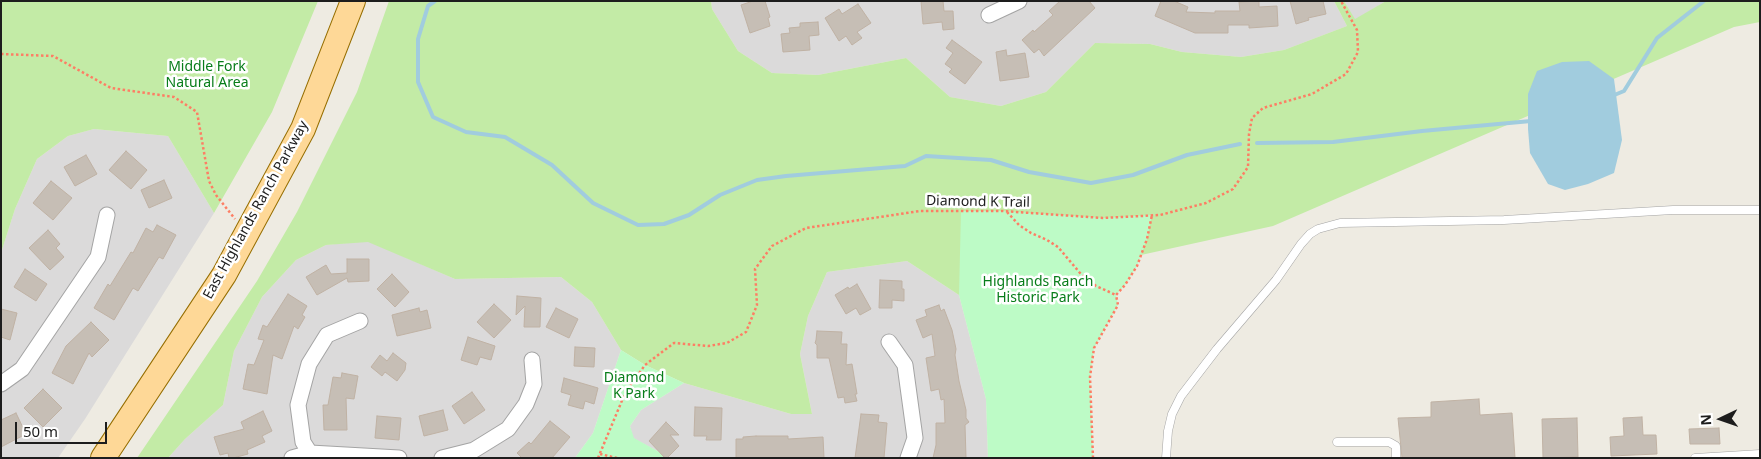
<!DOCTYPE html>
<html>
<head>
<meta charset="utf-8">
<style>
	body { margin:0 }
	#map { position:relative; width:1761px; height:459px; overflow:hidden; background:#eeebe2; font-family:"Noto Sans",sans-serif }
	canvas { display:block }
	.frame { position:absolute; inset:0; border:2px solid #1d1d1d; pointer-events:none }
	.north { position:absolute; left:1696px; top:394px; width:50px; height:50px; -webkit-text-stroke:4px #fff; paint-order:stroke; rotate:267deg; font-size:14px; font-weight:700; line-height:20px; text-align:center; color:#1d1d1d }
	.north::after { content:''; display:block; margin:auto; width:18px; height:22px; background:#1d1d1d; clip-path:polygon(50% 0,100% 100%,50% 72%,0 100%) }
	.scale { position:absolute; left:15px; top:422px; width:92px; height:22px; box-sizing:border-box; border:2px solid #1d1d1d; border-top:0; padding-left:6px; font-size:15px; line-height:18px; white-space:nowrap; color:#1d1d1d; -webkit-text-stroke:4px #fff; paint-order:stroke }
</style>
</head>
<body>
<div id="map">
<canvas width="1761" height="459"></canvas>
<div class="frame"></div>
<div class="north">N</div>
<div class="scale">50 m</div>
</div>
<script>
const context = document.querySelector('canvas').getContext('2d');
context.lineJoin = 'round';
function fillPath(path, color) {
  context.fillStyle = color;
  context.fill(path, 'evenodd');
}
function toPath(rows) {
  const path = new Path2D();
  for (const r of rows) {
    path.moveTo(r[0], r[1]);
    for (let i = 2; i < r.length; i += 2) path.lineTo(r[i], r[i + 1]);
  }
  return path;
}
function stroke(path, color, width, dash) {
  context.strokeStyle = color;
  context.lineWidth = width;
  context.lineCap = dash ? 'butt' : 'round';
  context.setLineDash(dash || []);
  context.stroke(path);
}
function drawText(font, color, halo, rows, align = 'center') {
  context.font = font + ' "Noto Sans",sans-serif';
  context.lineWidth = 5;
  context.setLineDash([]);
  context.textBaseline = 'middle';
  context.strokeStyle = halo;
  context.fillStyle = color;
  for (const [text, x, y, turn = 0] of rows) {
    context.save();
    context.translate(x, y);
    context.rotate((+turn || 0) * Math.PI / 180);
    context.textAlign = isNaN(turn) ? turn : align;
    if (halo) context.strokeText(text, 0, 0);
    context.fillText(text, 0, 0);
    context.restore();
  }
}
fillPath(toPath([
	[711,1,1334,1,1347,26,1284,50,1241,57,1182,52,1150,44,1095,43,1046,92,1001,106,950,97,906,58,818,75,772,73,738,51,712,9],
	[1344,1,1386,1,1355,20],
	[94,129,168,136,214,213,85,419,58,458,1,458,1,253,15,209,37,159,68,136],
	[368,241,455,279,561,277,592,302,621,350,593,433,575,458,168,458,185,439,223,405,234,351,262,297,296,260,326,245],
	[907,261,959,295,986,399,988,458,670,458,633,438,630,426,641,410,684,383,791,414,812,414,800,354,808,316,827,272]
]), '#dbdada');
fillPath(toPath([
	[1,1,318,1,272,112,214,213,168,136,94,129,68,136,37,159,15,209,1,253],
	[389,1,711,1,712,9,738,51,772,73,818,75,906,58,950,97,1001,106,1046,92,1095,43,1150,44,1182,52,1241,57,1284,50,1347,26,1334,1,1344,1,1355,19,1386,1,1760,1,1760,22,1734,27,1273,226,959,295,907,261,827,272,808,316,800,354,812,414,791,414,684,383,645,365,621,350,592,302,561,277,455,279,368,242,326,245,296,260,262,297,234,351,223,405,185,439,168,458,137,458,257,281,297,212,357,92]
]), '#c3eba6');
fillPath(toPath([
	[961,211,1002,211,1103,218,1152,215,1147,239,1137,266,1125,285,1116,295,1118,305,1094,348,1090,377,1093,458,988,458,986,399,959,295],
	[621,350,645,365,684,383,641,410,630,426,634,438,670,458,575,458,593,433]
]), '#bdfbc6');
fillPath(toPath([
	[1589,61,1614,79,1622,140,1614,173,1588,184,1565,190,1548,184,1530,153,1528,129,1528,94,1537,71,1562,62]
]), '#a1ccde');
stroke(toPath([
	[435,1,428,6,418,39,418,82,433,117,466,132,505,137,552,165,593,203,638,225,664,224,689,215,720,195,757,180,786,176,905,166,926,156,991,160,1029,172,1091,183,1133,175,1187,155,1240,144],
	[1612,96,1624,91,1657,38,1704,1],
	[1257,143,1333,142,1422,131,1531,121]
]), '#a1ccde', 4);
const building = toPath([
	[753,1,765,1,770,17,768,18,770,26,750,33,741,5,753,1],
	[921,1,943,1,944,11,953,11,954,29,943,30,942,22,923,24,921,1],
	[1060,1,1089,1,1095,8,1044,56,1039,49,1034,53,1022,40,1033,30,1034,32,1053,15,1049,11,1060,1],
	[1161,1,1174,1,1188,7,1186,12,1215,13,1215,11,1240,11,1239,2,1259,1,1259,7,1277,6,1278,26,1249,28,1249,25,1228,25,1228,33,1195,33,1155,16,1161,1],
	[1290,1,1323,1,1326,14,1308,18,1309,20,1296,24,1290,1],
	[858,4,871,23,857,32,862,38,852,45,846,36,839,41,825,18,839,9,842,14,858,4],
	[818,22,819,35,809,36,810,50,783,52,781,34,790,33,789,28,800,27,800,23,818,22],
	[952,40,982,62,965,84,949,72,952,69,945,64,953,53,946,48,952,40],
	[1006,50,1007,56,1025,53,1029,77,1000,81,996,52,1006,50],
	[126,151,147,170,131,189,109,170,126,151],
	[86,155,97,174,75,186,64,167,86,155],
	[164,180,172,198,149,208,141,190,164,180],
	[51,181,72,198,53,220,33,203,51,181],
	[157,225,176,235,163,259,159,257,138,291,133,288,114,320,94,308,108,284,110,286,131,252,133,253,146,228,153,232,157,225],
	[48,230,60,244,56,248,64,257,50,270,29,248,48,230],
	[347,259,369,259,369,281,348,282,347,278,317,295,306,277,326,265,331,274,347,273,347,259],
	[25,269,47,284,36,301,14,287,25,269],
	[392,274,409,292,395,307,377,289,392,274],
	[880,280,902,281,902,289,904,289,904,301,892,300,892,308,879,308,880,280],
	[857,284,871,309,860,315,856,308,846,314,835,295,848,287,849,289,857,284],
	[288,294,307,306,302,315,305,317,298,329,294,326,282,359,273,355,267,394,243,389,248,364,254,365,264,340,258,339,263,325,267,327,288,294],
	[517,296,541,298,540,327,524,327,525,306,516,315,517,296],
	[494,304,511,320,494,338,477,322,494,304],
	[939,305,941,311,944,309,952,330,956,349,955,355,959,381,966,410,966,418,969,422,965,425,966,458,933,458,936,445,936,423,945,423,944,399,941,400,939,389,931,391,926,358,935,356,932,334,923,338,916,320,927,316,925,310,939,305],
	[419,308,420,312,427,310,431,328,397,336,392,315,419,308],
	[556,308,578,319,569,338,546,327,556,308],
	[1,309,17,313,10,340,1,337,1,309],
	[91,322,109,340,92,357,89,353,73,384,52,373,66,346,91,322],
	[817,331,842,332,841,344,847,344,846,365,852,364,857,394,855,394,857,401,845,403,844,397,838,398,829,358,817,358,817,345,815,343,816,340,817,331],
	[468,337,495,346,491,360,480,357,477,365,461,360,468,337],
	[575,347,595,348,594,367,574,366,575,347],
	[393,353,406,363,405,370,397,381,385,372,382,376,371,367,380,355,387,361,393,353],
	[342,373,358,376,354,399,346,398,347,430,324,430,323,405,328,405,333,377,341,378,342,373],
	[564,378,598,388,594,404,585,401,583,409,568,405,571,395,561,392,564,378],
	[43,389,62,408,43,427,24,408,43,389],
	[472,392,485,410,464,424,452,406,472,392],
	[1479,399,1480,415,1512,413,1515,458,1402,458,1398,418,1431,417,1431,402,1479,399],
	[695,407,722,408,721,440,706,440,707,436,694,436,695,407],
	[443,410,448,430,424,436,419,416,443,410],
	[263,411,272,431,262,436,265,442,247,450,248,454,233,458,229,458,228,453,220,455,214,437,244,429,241,422,263,411],
	[16,413,26,434,1,447,1,420,16,413],
	[861,414,879,415,878,422,887,423,884,458,855,458,861,414],
	[377,416,401,418,399,440,375,438,377,416],
	[1642,417,1643,435,1656,435,1657,454,1611,456,1610,437,1624,436,1623,418,1642,417],
	[1577,418,1578,457,1543,458,1542,419,1577,418],
	[550,421,570,437,552,458,522,458,517,453,529,442,531,444,550,421],
	[666,422,679,435,670,435,679,446,667,458,665,458,649,441,666,422],
	[1719,428,1720,444,1690,444,1689,429,1719,428],
	[756,436,788,436,788,439,823,437,824,458,736,458,736,439,743,439,743,437,756,436]
]);
fillPath(building, '#c6beb5');
stroke(building, '#c0b2a4', 1);
const service = toPath([
	[1337,442,1389,442,1396,446,1396,458],
	[1166,458,1168,431,1172,414,1181,396,1217,349,1276,280,1301,244,1310,234,1318,229,1340,223,1504,220,1673,210,1760,210],
	[1695,458,1760,454]
]);
const minor = toPath([
	[989,15,1019,1],
	[889,342,905,365,915,438,908,458],
	[1,384,22,369,98,257,107,215],
	[310,453,303,442,298,405,309,364,327,335,360,321],
	[292,458,310,453,399,458],
	[442,458,474,450,508,429,526,404,534,384,532,360]
]);
const primary = toPath([
	[103,458,224,275,303,129,353,1]
]);
stroke(service, '#a4a4a4', 9);
stroke(minor, '#a4a4a4', 17);
stroke(primary, '#966e00', 26);
stroke(toPath([
	[1,54,53,56,111,88,174,97,197,112,209,181,216,195,235,219],
	[1007,212,1019,225,1031,233,1047,240,1058,247,1080,273,1096,286,1116,295],
	[600,454,617,458],
	[598,458,626,391,645,365,674,343,708,346,727,343,746,332,757,305,755,269,772,246,806,228,920,211,1002,211,1103,218,1160,215,1206,203,1233,189,1248,167,1249,134,1252,118,1263,108,1312,94,1346,74,1358,52,1357,30,1341,1],
	[1093,458,1090,377,1094,348,1118,305,1116,295,1125,285,1137,266,1147,239,1152,215]
]), '#fd7e64', 2.5, [2.5, 2.5]);
stroke(service, '#fff', 8);
stroke(minor, '#fff', 15);
stroke(primary, '#fed897', 24);
drawText('14px', '#087d1a', '#fff', [
	["Middle Fork",207,67],
	["Natural Area",207,83],
	["Highlands Ranch",1038,282],
	["Historic Park",1038,298],
	["Diamond",634,378],
	["K Park",634,394]
]);
drawText('14px', '#1d1d1d', '#fff', [
	["Diamond K Trail",978,202,1],
	["East Highlands Ranch Parkway",256,210,-61]
]);
</script>
</body>
</html>
